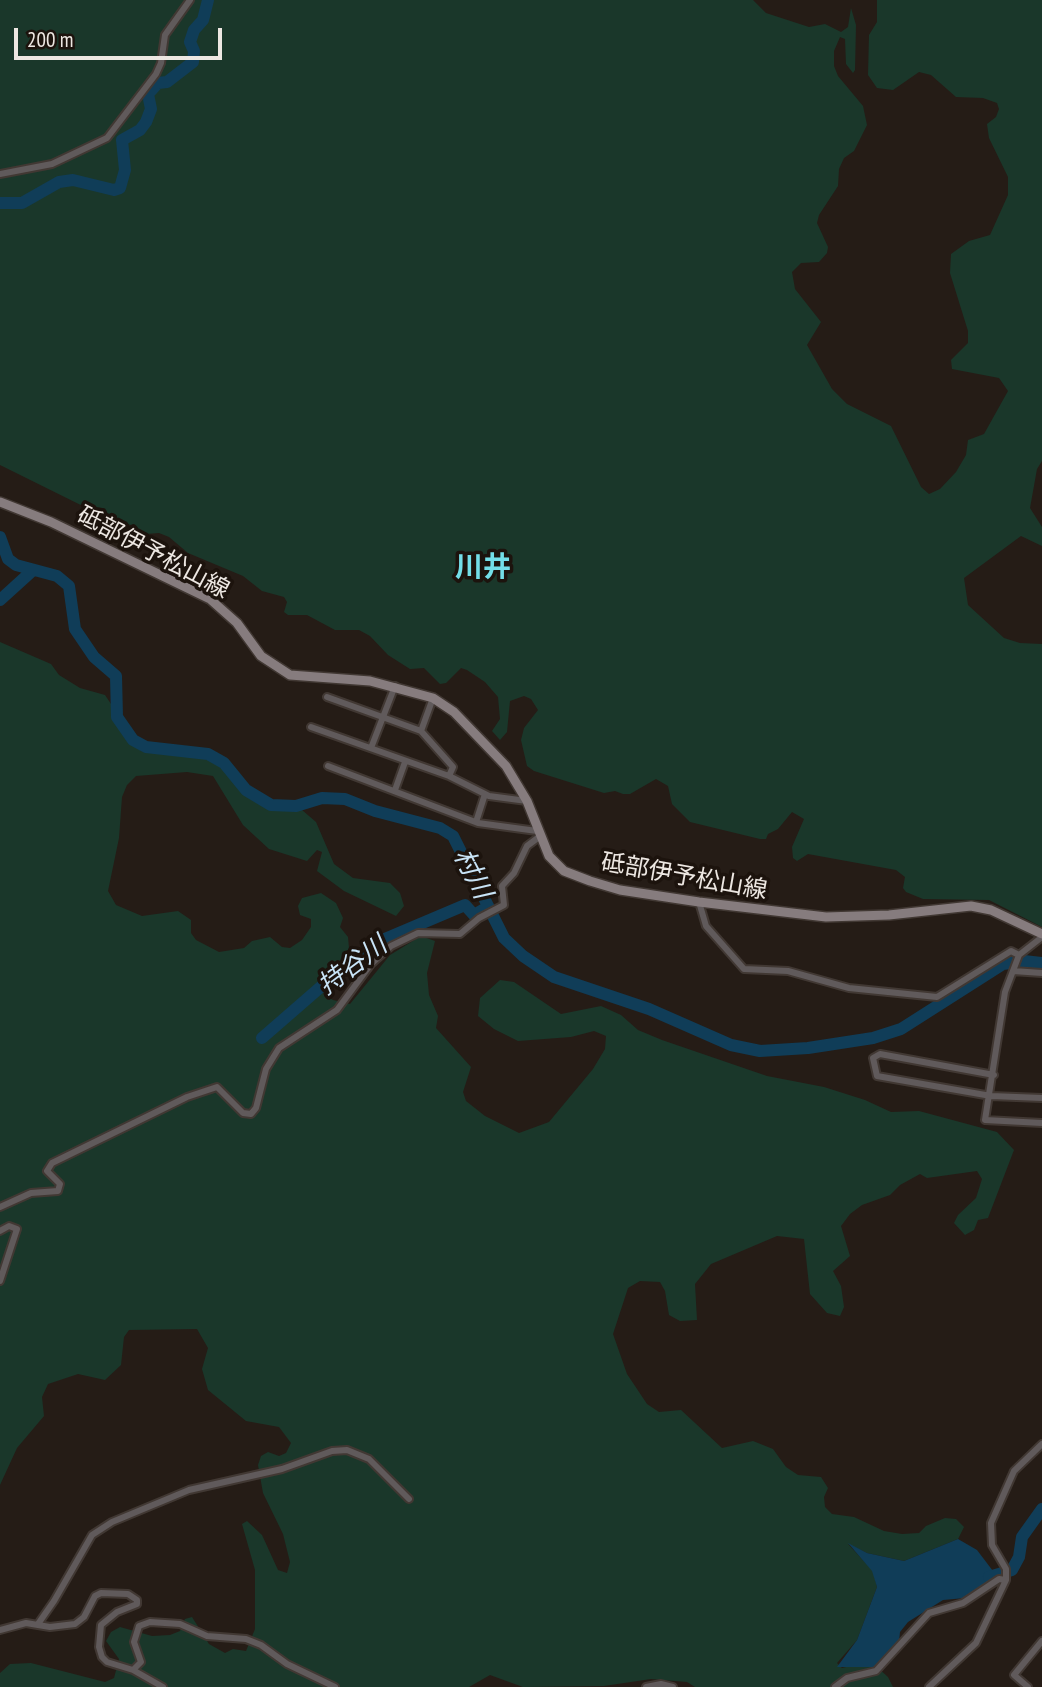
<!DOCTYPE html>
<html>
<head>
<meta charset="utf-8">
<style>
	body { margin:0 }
	#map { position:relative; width:1042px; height:1687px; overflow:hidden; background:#251c16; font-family:"PT Sans Narrow",sans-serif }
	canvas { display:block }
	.scale { position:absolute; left:14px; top:28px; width:208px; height:32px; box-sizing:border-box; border:4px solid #ede7e2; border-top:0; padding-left:9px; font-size:21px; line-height:24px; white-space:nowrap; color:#ede7e2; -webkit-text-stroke:5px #1c130d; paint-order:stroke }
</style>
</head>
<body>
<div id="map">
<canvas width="1042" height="1687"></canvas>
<div class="scale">200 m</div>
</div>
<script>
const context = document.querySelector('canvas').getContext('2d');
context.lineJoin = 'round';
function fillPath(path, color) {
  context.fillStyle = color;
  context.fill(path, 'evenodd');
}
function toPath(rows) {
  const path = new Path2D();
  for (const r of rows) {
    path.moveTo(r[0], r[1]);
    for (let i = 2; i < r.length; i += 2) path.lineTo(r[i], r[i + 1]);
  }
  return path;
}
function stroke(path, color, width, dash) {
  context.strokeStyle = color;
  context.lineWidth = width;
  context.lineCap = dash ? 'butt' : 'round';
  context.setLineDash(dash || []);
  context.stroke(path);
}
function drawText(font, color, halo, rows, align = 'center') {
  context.font = font + ' "PT Sans Narrow","Noto Sans JP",sans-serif';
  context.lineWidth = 7;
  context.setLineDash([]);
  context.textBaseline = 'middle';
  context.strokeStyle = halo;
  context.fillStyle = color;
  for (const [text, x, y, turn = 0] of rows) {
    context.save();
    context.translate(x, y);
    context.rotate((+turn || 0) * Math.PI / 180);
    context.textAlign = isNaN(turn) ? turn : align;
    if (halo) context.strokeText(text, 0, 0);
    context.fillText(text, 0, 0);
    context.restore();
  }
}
fillPath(toPath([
	[0,0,753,0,766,13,809,27,825,24,841,32,848,27,851,8,856,25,855,70,853,73,846,64,845,39,840,37,834,51,834,66,838,76,863,106,867,125,854,151,844,158,839,169,838,186,819,215,817,223,828,247,827,253,819,262,801,263,792,272,795,289,821,322,807,345,832,389,847,404,891,426,921,487,929,494,940,489,956,472,966,455,968,440,984,434,1008,391,999,378,952,369,951,360,968,343,968,331,950,273,951,254,969,241,990,235,1008,195,1008,177,989,138,987,124,996,117,999,109,997,103,983,98,956,97,931,75,919,72,893,90,877,88,868,75,869,35,877,22,877,0,1042,0,1042,461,1037,469,1030,508,1042,527,1042,546,1021,536,964,578,968,605,1004,638,1020,643,1042,644,1042,927,989,900,923,899,906,892,903,888,905,877,896,870,808,854,797,861,793,858,792,847,804,819,792,812,778,829,768,834,766,839,760,839,690,822,672,804,668,786,656,779,630,794,623,794,615,791,604,793,534,771,527,766,521,740,524,728,538,710,531,699,524,696,510,701,507,732,500,740,492,731,500,719,498,697,485,682,467,670,461,668,446,683,440,684,424,668,410,669,388,655,370,636,359,630,335,630,307,615,288,615,284,612,287,602,284,597,262,591,243,576,188,553,169,537,159,533,146,534,131,525,111,520,0,465],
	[0,642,51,664,59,675,80,688,105,695,111,704,113,720,130,743,143,752,208,758,224,767,243,790,277,809,302,810,316,822,334,864,353,878,390,883,400,893,404,906,396,916,344,891,317,871,322,852,317,850,307,861,269,849,243,825,213,776,187,772,136,776,127,785,122,797,119,838,108,891,116,905,142,916,178,911,191,920,191,933,196,940,219,952,244,948,252,941,270,937,282,947,290,948,302,940,311,927,311,919,300,915,298,906,302,898,321,893,336,903,343,918,340,927,348,937,349,948,323,994,333,1000,350,1004,390,955,421,936,435,941,427,973,429,995,438,1016,436,1028,471,1067,463,1092,466,1101,485,1116,519,1133,549,1122,593,1069,605,1049,606,1036,594,1031,571,1037,518,1041,494,1029,478,1016,480,998,500,980,514,982,561,1014,601,1006,621,1015,638,1030,662,1040,767,1076,824,1087,865,1100,891,1112,919,1111,997,1132,1014,1150,988,1218,978,1220,974,1230,965,1235,954,1223,958,1215,976,1198,982,1179,977,1171,927,1178,920,1174,900,1185,890,1195,862,1205,850,1214,841,1226,850,1256,833,1271,841,1286,844,1307,840,1316,827,1313,810,1294,804,1239,777,1236,711,1264,695,1284,697,1320,680,1321,669,1315,665,1291,660,1282,640,1281,628,1288,613,1334,627,1374,647,1404,659,1412,681,1410,722,1448,753,1441,773,1449,786,1467,798,1475,821,1477,828,1488,824,1497,825,1507,832,1514,854,1517,884,1531,902,1534,919,1533,926,1526,945,1518,956,1519,964,1527,958,1539,904,1561,867,1553,848,1544,873,1571,877,1587,857,1640,837,1663,842,1668,854,1665,877,1667,888,1677,893,1687,695,1687,687,1682,651,1679,604,1686,523,1687,490,1675,469,1687,0,1687,0,1673,10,1664,31,1663,105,1682,114,1678,119,1659,106,1641,111,1632,120,1627,152,1636,170,1635,180,1631,185,1619,192,1617,209,1644,225,1653,233,1649,246,1651,255,1629,255,1570,242,1524,247,1521,262,1535,278,1570,287,1573,290,1562,283,1534,263,1493,258,1465,261,1456,268,1452,279,1456,286,1453,291,1443,279,1427,246,1421,208,1390,202,1369,208,1348,197,1329,129,1330,124,1337,121,1365,105,1380,78,1374,48,1384,42,1397,44,1416,17,1448,0,1485]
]), '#1a372a');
fillPath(toPath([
	[958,1539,977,1550,996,1575,994,1580,965,1598,943,1600,908,1622,900,1632,899,1642,877,1667,837,1667,857,1640,877,1587,872,1571,848,1543,867,1553,904,1561]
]), '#103d58');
stroke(toPath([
	[0,203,22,203,59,182,73,180,114,190,120,188,125,170,122,140,140,130,146,122,151,109,148,94,158,83,167,82,193,62,194,51,190,42,194,30,203,20,208,0],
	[0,537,8,559,16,565,57,576,69,586,75,629,94,657,116,676,117,717,133,740,146,747,208,754,224,763,246,790,271,805,296,806,322,798,345,799,375,811,440,828,453,836,504,938,523,956,554,977,649,1009,731,1045,760,1051,808,1048,873,1038,901,1029,1003,964,1024,961,1042,963],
	[0,600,32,571],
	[262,1038,331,978,380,941,465,905,474,915,488,907],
	[989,1577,1012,1570,1019,1557,1022,1537,1042,1509]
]), '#103d58', 12);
const minor = toPath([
	[0,174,52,164,107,138,156,74,161,63,165,35,190,0],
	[327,697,421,731,453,767,449,776],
	[311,727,449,776,489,796,527,801],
	[421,731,433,698],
	[371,748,395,686],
	[328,766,478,823,537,831],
	[395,790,405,762],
	[476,822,485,794],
	[699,902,706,926,744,969,788,971,849,988,937,997,1011,951,1019,955],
	[1042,937,1019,955,1005,992,985,1120,1042,1123],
	[1013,971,1042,973],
	[994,1075,880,1054,873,1058,877,1076,991,1096,1042,1098],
	[0,1207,31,1193,58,1191,60,1184,47,1171,52,1163,187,1097,217,1087,243,1113,251,1114,256,1108,266,1069,279,1048,337,1010,371,964,391,946,418,933,460,934,479,918,504,905,502,886,514,873,527,846,539,837],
	[0,1231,9,1226,17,1229,0,1281],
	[38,1624,54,1601,92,1535,112,1522,189,1490,282,1469,332,1451,347,1450,369,1459,409,1499],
	[0,1630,26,1623,50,1627,75,1624,84,1617,95,1596,101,1593,128,1594,137,1600,137,1604,117,1612,101,1625,99,1647,102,1657,107,1662,133,1670,163,1687],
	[133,1670,141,1662,134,1642,139,1626,150,1622,180,1624,207,1636,246,1639,261,1645,287,1664,335,1687],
	[646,1687,661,1684,673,1687],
	[835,1687,847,1678,876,1671,929,1613,963,1603,999,1579,1006,1580],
	[929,1687,976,1643,1006,1580,1006,1569,992,1545,991,1523,1014,1471,1042,1444],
	[1028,1687,1014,1675,1042,1641]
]);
const secondary = toPath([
	[0,502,51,522,210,599,237,623,261,656,290,675,370,681,433,698,454,712,506,766,527,801,549,856,564,871,590,881,620,890,699,902,826,917,889,915,971,906,991,910,1042,934]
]);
stroke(minor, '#413833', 10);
stroke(secondary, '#413833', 12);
stroke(minor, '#605a5b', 6);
stroke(secondary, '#867c7e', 9);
drawText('24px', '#ede7e2', '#1c130d', [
	["砥部伊予松山線",153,553,28],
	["砥部伊予松山線",684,877,10]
]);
drawText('italic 26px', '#c9e4f7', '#1c130d', [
	["村川",472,874,63],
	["持谷川",353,966,-37]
]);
drawText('bold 28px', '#73dee8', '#1c130d', [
	["川井",483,568]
]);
</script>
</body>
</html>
